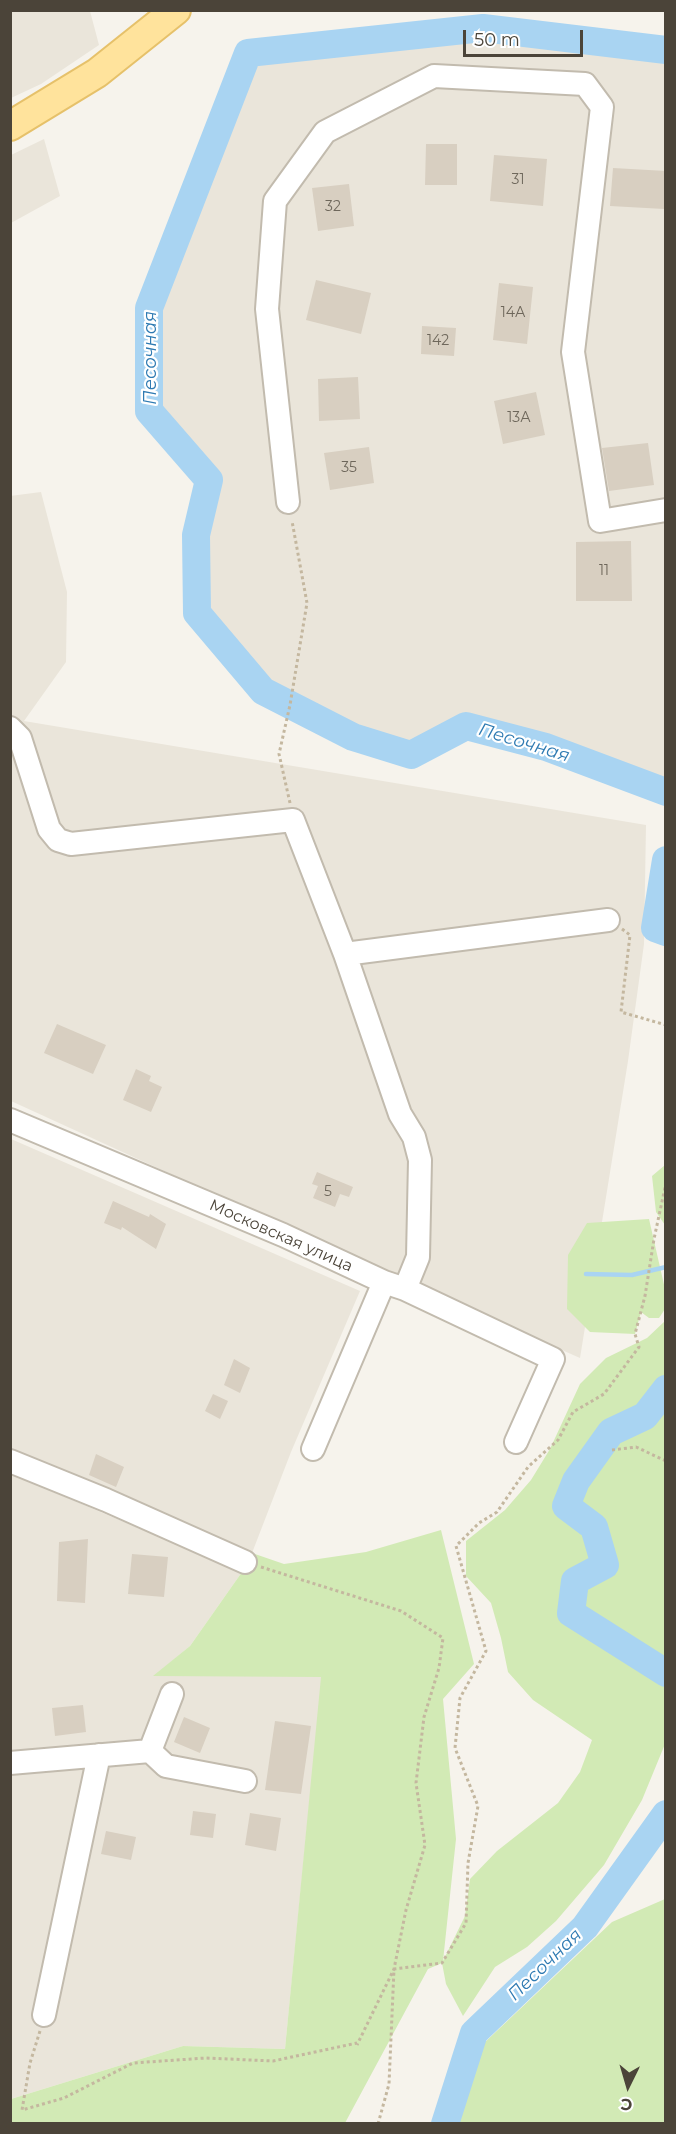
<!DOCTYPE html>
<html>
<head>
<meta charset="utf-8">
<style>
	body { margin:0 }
	#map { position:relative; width:676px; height:2134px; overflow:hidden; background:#f6f3ec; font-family:Montserrat,sans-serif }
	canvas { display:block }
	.frame { position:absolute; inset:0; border:12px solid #4b4439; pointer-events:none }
	.north { position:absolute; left:598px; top:2056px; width:60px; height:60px; -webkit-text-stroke:4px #fff; paint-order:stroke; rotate:185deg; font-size:16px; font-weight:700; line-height:24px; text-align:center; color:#4b4439 }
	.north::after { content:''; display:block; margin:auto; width:21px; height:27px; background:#4b4439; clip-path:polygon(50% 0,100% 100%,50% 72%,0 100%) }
	.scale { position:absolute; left:463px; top:30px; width:120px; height:27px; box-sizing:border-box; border:3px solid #4b4439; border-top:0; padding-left:8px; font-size:18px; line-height:21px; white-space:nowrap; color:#4b4439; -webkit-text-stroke:4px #fff; paint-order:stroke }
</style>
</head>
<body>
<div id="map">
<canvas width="676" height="2134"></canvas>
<div class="frame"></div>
<div class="north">С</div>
<div class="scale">50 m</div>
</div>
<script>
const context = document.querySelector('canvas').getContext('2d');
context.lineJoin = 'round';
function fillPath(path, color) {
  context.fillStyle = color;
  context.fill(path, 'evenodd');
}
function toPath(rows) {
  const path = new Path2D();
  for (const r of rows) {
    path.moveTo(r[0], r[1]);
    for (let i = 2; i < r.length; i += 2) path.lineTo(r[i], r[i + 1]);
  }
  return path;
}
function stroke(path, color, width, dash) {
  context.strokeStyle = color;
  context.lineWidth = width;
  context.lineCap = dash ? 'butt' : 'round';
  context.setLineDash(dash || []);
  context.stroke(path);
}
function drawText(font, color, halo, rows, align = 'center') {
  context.font = font + ' Montserrat,sans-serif';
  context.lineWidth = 4.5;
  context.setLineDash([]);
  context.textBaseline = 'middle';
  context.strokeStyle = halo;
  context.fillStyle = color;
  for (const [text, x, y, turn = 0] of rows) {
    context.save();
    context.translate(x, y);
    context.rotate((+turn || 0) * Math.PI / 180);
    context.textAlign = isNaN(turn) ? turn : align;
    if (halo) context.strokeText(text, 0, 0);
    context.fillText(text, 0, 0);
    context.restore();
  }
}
fillPath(toPath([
	[10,11,90,11,99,45,41,84,11,98],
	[483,28,665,50,665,792,546,747,466,726,411,755,353,737,263,691,197,613,196,535,209,480,149,411,149,308,248,53],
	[44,139,60,196,11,223,11,155],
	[41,492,67,592,66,662,24,721,646,825,644,944,628,1061,580,1358,385,1272,11,1101,10,496],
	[11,1139,360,1291,291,1452,252,1553,11,1449],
	[11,1474,242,1572,190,1646,155,1676,322,1676,285,2049,183,2046,11,2099]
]), '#eae5da');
fillPath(toPath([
	[665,1165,665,1225,656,1212,652,1176],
	[649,1219,665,1289,665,1309,659,1318,649,1318,641,1312,635,1334,590,1332,567,1309,568,1255,587,1223],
	[665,1321,665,1744,642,1800,604,1865,556,1921,527,1947,495,1967,463,2016,446,1984,442,1963,428,1969,345,2123,11,2124,11,2099,183,2046,285,2049,321,1677,153,1676,190,1646,242,1572,252,1553,284,1564,366,1552,441,1530,474,1664,443,1699,456,1839,443,1961,465,1916,470,1879,497,1851,558,1803,580,1772,592,1740,533,1700,508,1672,501,1638,491,1603,466,1576,466,1541,505,1510,531,1480,550,1449,580,1384,606,1358,647,1338],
	[665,1899,665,2123,442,2123,464,2062,612,1922]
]), '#d2eab5');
stroke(toPath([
	[586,1274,632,1275,666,1267]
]), '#a9d4f2', 4.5);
stroke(toPath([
	[666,50,483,28,248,53,149,308,149,411,209,480,196,535,197,613,263,691,353,737,411,755,466,726,546,747,666,792],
	[666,860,655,928,666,932],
	[666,1389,645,1416,611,1432,576,1481,566,1506,594,1527,605,1565,575,1581,571,1613,666,1673],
	[445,2124,474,2033,585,1927,666,1814]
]), '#a9d4f2', 28);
fillPath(toPath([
	[426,144,457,144,457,185,425,185],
	[494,155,547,159,543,206,490,201],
	[613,168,666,171,664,209,610,206],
	[349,184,354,226,318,231,312,188],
	[316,280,371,293,361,334,306,320],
	[499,283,533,287,527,344,493,340],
	[422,326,456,328,454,356,421,354],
	[358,377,360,419,319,421,318,379],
	[536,392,545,435,503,444,494,401],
	[648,443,654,485,609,491,602,448],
	[369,447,374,483,330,490,324,453],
	[631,541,632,601,576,601,576,542],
	[57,1024,106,1045,93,1074,44,1053],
	[136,1069,151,1076,149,1081,162,1087,151,1112,123,1100],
	[317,1172,353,1187,349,1197,340,1194,335,1207,313,1198,318,1186,312,1184],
	[113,1201,149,1217,150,1214,166,1224,156,1249,122,1227,121,1230,104,1223],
	[234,1359,250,1368,240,1393,224,1385],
	[213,1394,228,1401,220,1419,205,1411],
	[96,1454,124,1467,116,1487,89,1475],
	[88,1539,85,1603,57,1601,59,1542],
	[132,1554,168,1557,164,1597,128,1594],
	[83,1705,86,1732,55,1736,52,1708],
	[184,1717,210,1728,200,1753,174,1742],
	[275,1721,311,1726,301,1794,265,1790],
	[193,1811,216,1814,213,1838,190,1835],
	[250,1813,281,1818,276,1851,245,1845],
	[106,1831,136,1837,131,1860,101,1854]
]), '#d8cfc1');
const minor = toPath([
	[288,502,267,309,275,201,325,132,434,76,585,84,602,107,573,352,600,521,666,510],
	[10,728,20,738,49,829,58,840,71,844,293,820,345,954],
	[10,1120,283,1235,384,1282,313,1449],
	[384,1282,405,1289,418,1257,420,1160,414,1137,400,1114,345,954,608,920],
	[405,1289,553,1359,516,1442],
	[10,1461,106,1500,245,1562],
	[172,1694,150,1751,166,1766,245,1781],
	[10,1763,150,1751],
	[44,2015,99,1755]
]);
const major = toPath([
	[10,126,97,73,176,10]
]);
stroke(minor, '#c2bbae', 26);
stroke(major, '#e6c16a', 32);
stroke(toPath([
	[290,803,279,754,290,705,307,603,292,521],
	[622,929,630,935,621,1012,666,1025],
	[612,1450,636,1447,666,1461],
	[261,1567,401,1611,443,1638,439,1668,424,1717,416,1783,425,1845,406,1910,394,1969,357,2045],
	[40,2031,30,2063,22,2110,64,2098,133,2063,206,2058,273,2061,357,2043],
	[378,2124,389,2084,394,1969,442,1963,466,1923,468,1863,478,1806,455,1748,460,1698,486,1651,456,1546,479,1523,497,1512,528,1467,558,1440,573,1412,604,1394,639,1347,635,1334,645,1296,654,1239,666,1183]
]), '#c4b79f', 3, [3, 3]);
stroke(minor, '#fff', 22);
stroke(major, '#ffe39c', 28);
drawText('14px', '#6e675b', null, [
	["31",518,180],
	["32",333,207],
	["14А",513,313],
	["142",438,341],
	["13А",519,418],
	["35",349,468],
	["11",604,571],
	["5",328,1192]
]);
drawText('16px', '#4b4439', '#fff', [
	["Московская улица",281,1236,24]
]);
drawText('italic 18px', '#2e7ab2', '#fff', [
	["Песочная",151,358,-90],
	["Песочная",524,743,17],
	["Песочная",545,1965,-44]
]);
</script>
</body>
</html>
